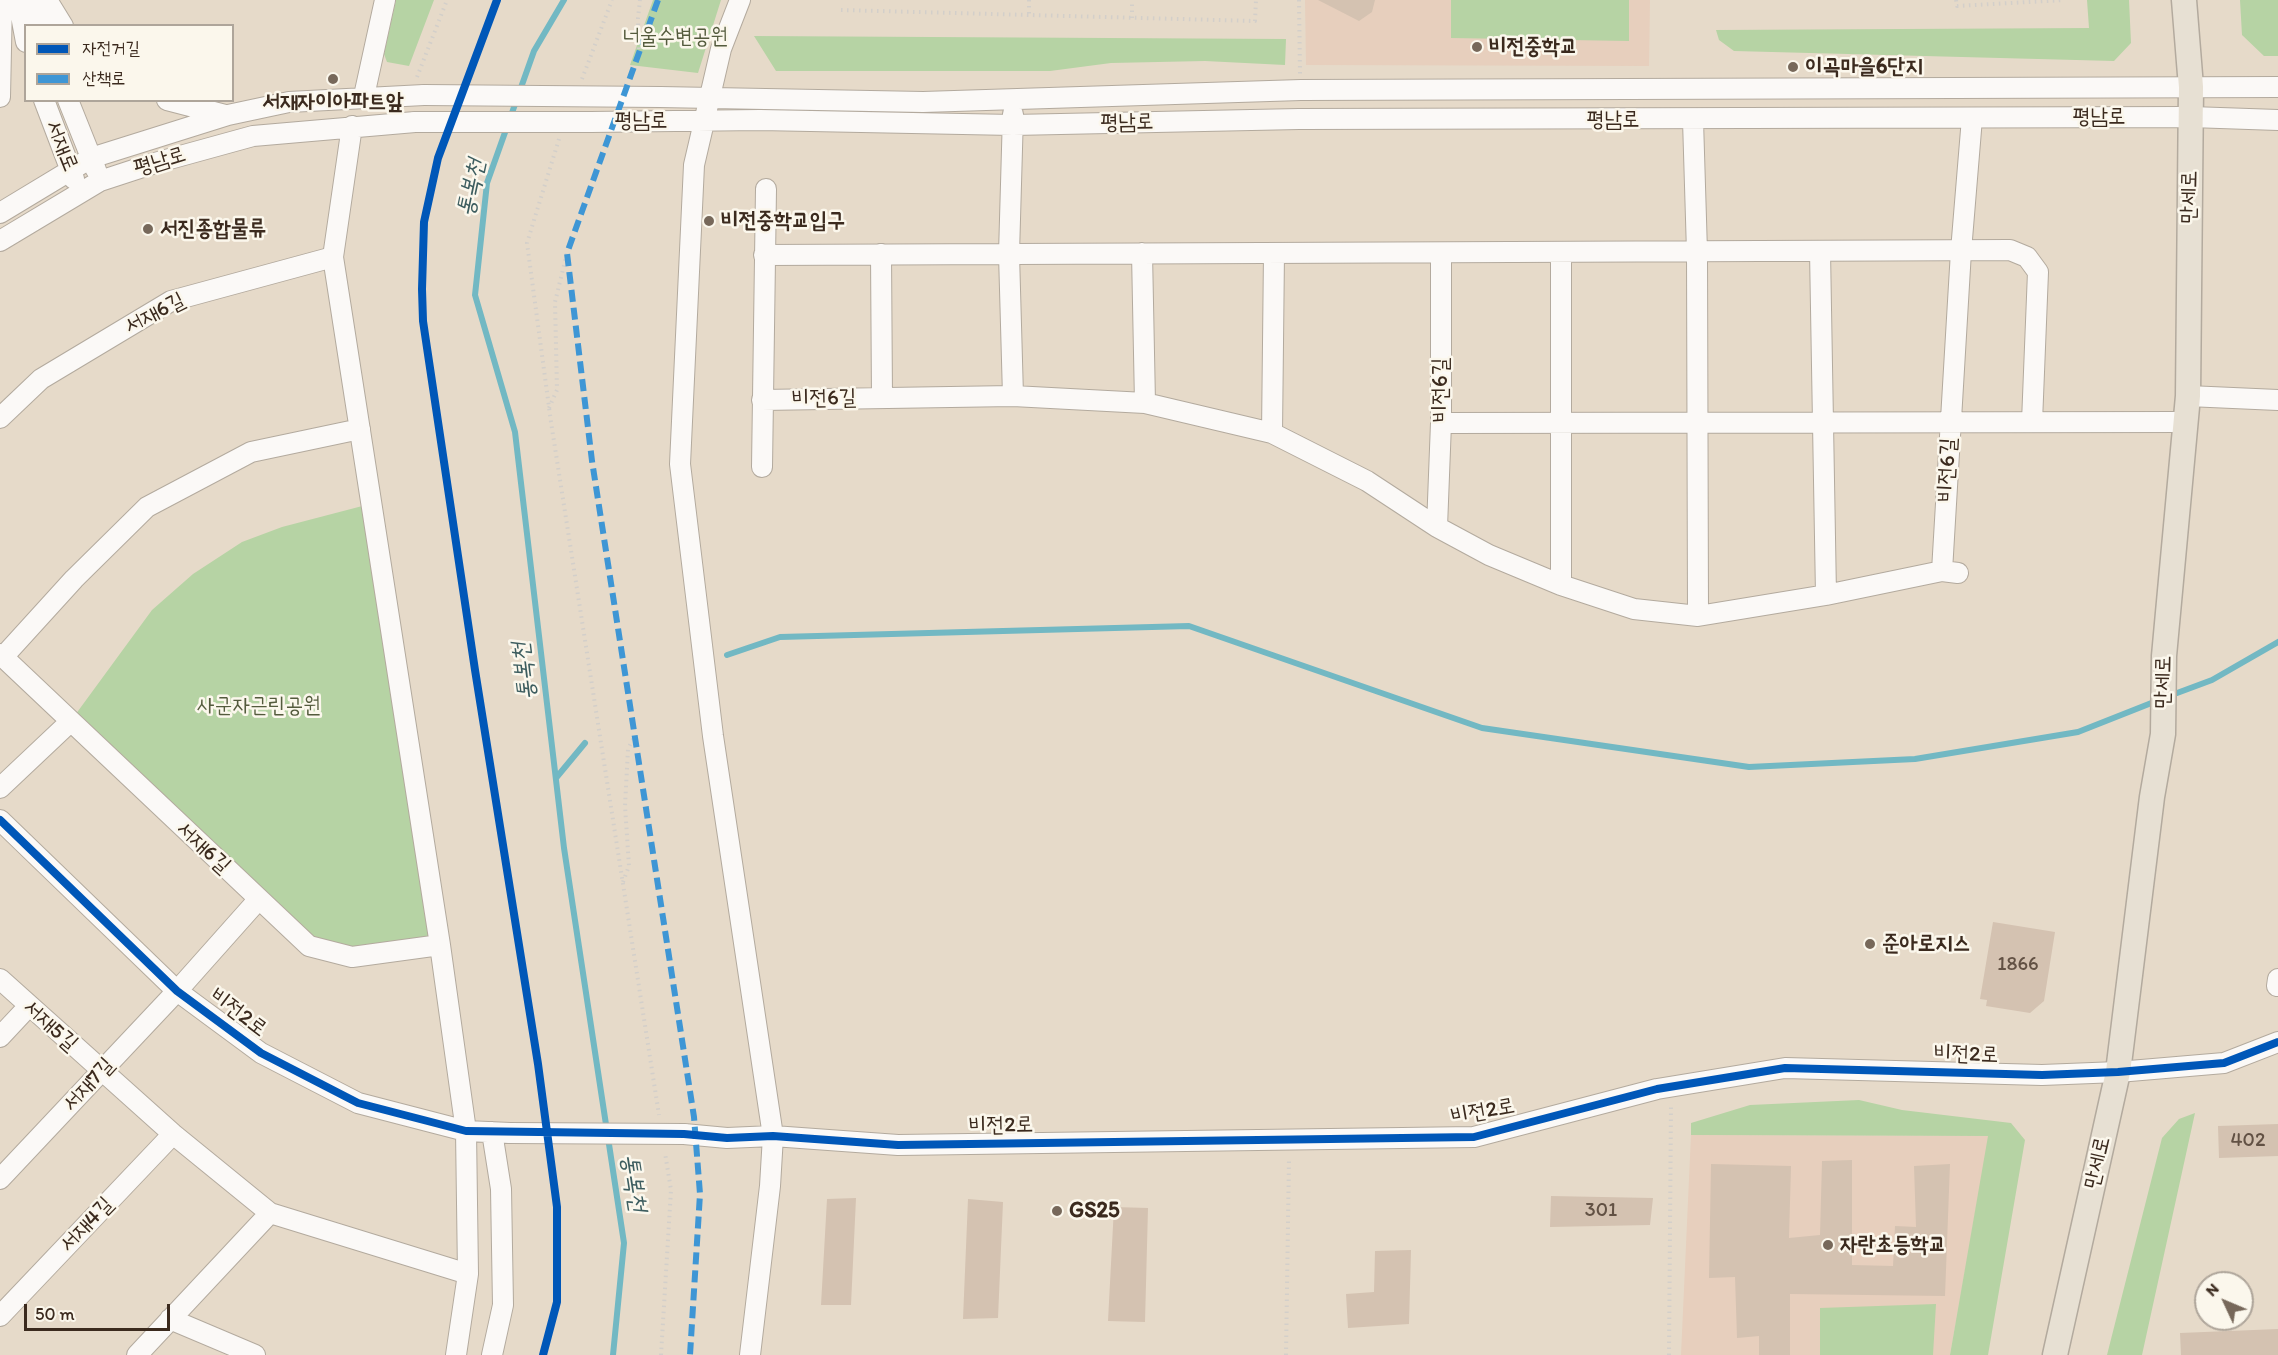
<!DOCTYPE html>
<html>
<head>
<meta charset="utf-8">
<style>
	body { margin:0 }
	#map { position:relative; width:2278px; height:1355px; overflow:hidden; background:#e6dac9; font-family:Itim,"Poor Story",sans-serif }
	canvas { display:block }
	.legend { position:absolute; left:24px; top:24px; width:210px; height:78px; box-sizing:border-box; background:#fbf7ec; border:2px solid #aea59a; margin:0; padding:8px 10px; list-style:none; font-size:18px; color:#3b2a1e }
	.legend li { display:flex; align-items:center; gap:12px; height:30px }
	.legend b { width:30px; border:2px solid #aea59a }
	.north { position:absolute; left:2194px; top:1271px; width:60px; height:60px; box-sizing:border-box; background:#fbf7ec; border:2px solid #aea59a; border-radius:50%; rotate:314deg; font-size:16px; font-weight:700; line-height:24px; text-align:center; color:#3b2a1e }
	.north::after { content:''; display:block; margin:auto; width:21px; height:27px; background:#77685a; clip-path:polygon(50% 0,100% 100%,50% 72%,0 100%) }
	.scale { position:absolute; left:24px; top:1304px; width:146px; height:27px; box-sizing:border-box; border:3px solid #3b2a1e; border-top:0; padding-left:8px; font-size:18px; line-height:21px; white-space:nowrap; color:#3b2a1e; -webkit-text-stroke:4px #fbf7ec; paint-order:stroke }
</style>
</head>
<body>
<div id="map">
<canvas width="2278" height="1355"></canvas>
<ul class="legend">
<li><b style="height:8px;background:#0057b8"></b>자전거길</li>
<li><b style="height:8px;background:#3e96d5"></b>산책로</li>
</ul>
<div class="north">N</div>
<div class="scale">50 m</div>
</div>
<script>
const context = document.querySelector('canvas').getContext('2d');
context.lineJoin = 'round';
function fillPath(path, color) {
  context.fillStyle = color;
  context.fill(path, 'evenodd');
}
function toPath(rows) {
  const path = new Path2D();
  for (const r of rows) {
    path.moveTo(r[0], r[1]);
    for (let i = 2; i < r.length; i += 2) path.lineTo(r[i], r[i + 1]);
  }
  return path;
}
function stroke(path, color, width, dash) {
  context.strokeStyle = color;
  context.lineWidth = width;
  context.lineCap = dash ? 'butt' : 'round';
  context.setLineDash(dash || []);
  context.stroke(path);
}
function drawText(font, color, halo, rows, align = 'center') {
  context.font = font + ' Itim,"Poor Story",sans-serif';
  context.lineWidth = 5;
  context.setLineDash([]);
  context.textBaseline = 'middle';
  context.strokeStyle = halo;
  context.fillStyle = color;
  for (const [text, x, y, turn = 0] of rows) {
    context.save();
    context.translate(x, y);
    context.rotate((+turn || 0) * Math.PI / 180);
    context.textAlign = isNaN(turn) ? turn : align;
    if (halo) context.strokeText(text, 0, 0);
    context.fillText(text, 0, 0);
    context.restore();
  }
}
fillPath(toPath([
	[1305,0,1650,0,1649,66,1306,65],
	[1691,1135,1989,1136,1950,1355,1681,1355]
]), '#e7cfbd');
fillPath(toPath([
	[396,0,434,0,409,66,387,62,384,54],
	[653,0,721,0,698,73,630,65],
	[1451,0,1629,0,1629,41,1451,38],
	[2087,0,2129,0,2131,43,2114,61,1734,51,1719,40,1716,30,2089,28],
	[2240,0,2278,0,2278,56,2264,56,2242,35],
	[754,36,1286,39,1285,65,1205,61,1111,63,1050,71,776,71],
	[370,504,440,945,352,957,309,946,70,722,152,610,193,574,242,542,282,527],
	[1859,1100,1902,1110,2011,1123,2025,1140,1988,1355,1950,1355,1988,1136,1691,1135,1691,1123,1750,1105],
	[2195,1113,2142,1355,2107,1355,2162,1138,2179,1119],
	[1936,1304,1933,1355,1820,1355,1820,1308]
]), '#b6d3a4');
stroke(toPath([
	[564,0,534,51,487,183,475,295,515,432,564,848,624,1243,613,1355],
	[727,655,780,637,1189,626,1482,728,1749,767,1915,759,2078,732,2159,700],
	[2169,696,2212,680,2278,642],
	[556,778,585,743]
]), '#72b8c3', 6);
fillPath(toPath([
	[1318,0,1375,0,1372,12,1359,21],
	[1993,922,2055,932,2044,1001,2030,1013,1986,1006,1987,1000,1980,999],
	[2278,1124,2278,1156,2219,1158,2218,1126],
	[1852,1160,1852,1265,1893,1266,1895,1226,1916,1227,1914,1166,1950,1164,1945,1296,1790,1294,1790,1355,1759,1355,1759,1336,1737,1338,1735,1277,1709,1278,1711,1164,1791,1166,1789,1238,1820,1235,1822,1161],
	[1551,1196,1653,1198,1650,1225,1550,1227],
	[856,1198,851,1305,821,1305,827,1199],
	[968,1199,1003,1202,998,1318,963,1319],
	[1114,1207,1148,1208,1145,1322,1108,1321],
	[1411,1250,1409,1324,1348,1328,1346,1294,1374,1292,1375,1251],
	[2278,1329,2278,1355,2181,1355,2180,1333]
]), '#d4c2b1');
const minor = toPath([
	[18,0,26,42],
	[38,0,43,26],
	[47,0,63,26],
	[740,0,721,49,694,165,680,464,713,736,773,1136,770,1186,750,1355],
	[364,96,385,0],
	[0,97,2,0],
	[660,97,923,102,1301,90,2278,87],
	[44,100,74,179],
	[68,100,96,170],
	[167,100,225,115],
	[1013,114,1009,254,1013,396],
	[1693,120,1697,252,1698,616],
	[591,122,760,120,1013,125,1299,119,2191,117,2278,120],
	[352,126,333,257,440,945,466,1131,468,1274,456,1355],
	[0,213,91,158,228,115,289,102,424,95],
	[0,241,100,181,155,163,253,136,415,122],
	[1820,251,1826,595],
	[1561,252,1561,585],
	[1142,253,1145,403],
	[881,254,882,398],
	[764,255,2010,250,2027,257,2038,272,2032,422],
	[2188,396,2278,400],
	[762,400,1013,396,1145,403,1272,433,1367,481,1437,527,1489,555,1561,585,1634,609,1698,616,1826,595,1942,571,1958,573],
	[0,418,41,379,171,301,333,257],
	[1441,423,2186,422],
	[1272,433,1274,253],
	[762,467,766,189],
	[1437,527,1441,423,1441,253],
	[1942,571,1961,251,1972,118],
	[0,654,309,946,352,957,440,945],
	[3,657,74,579,147,507,251,452,360,429],
	[0,788,70,722],
	[0,820,177,991,261,1053,358,1103,466,1131,510,1133],
	[0,979,173,1134,270,1213,468,1274],
	[2277,986,2278,979],
	[0,1037,28,1007],
	[492,1132,501,1189,503,1305,492,1355],
	[684,1134,727,1138,773,1136,898,1145,1474,1137,1657,1089,1785,1068,2042,1075,2118,1072,2224,1063,2278,1042],
	[0,1179,177,991,258,900],
	[0,1316,173,1134],
	[170,1319,255,1355],
	[137,1355,270,1213]
]);
const major = toPath([
	[2055,1355,2118,1072,2152,797,2163,734,2164,656,2188,396,2191,87,2184,0]
]);
stroke(minor, '#b3aa9e', 22);
stroke(major, '#b3aa9e', 27);
stroke(toPath([
	[1029,0,1029,15],
	[1299,0,1300,74],
	[1956,0,1957,6,2064,0],
	[841,10,1255,21,1256,0],
	[1132,18,1132,0],
	[639,55,638,18,640,0],
	[417,77,447,0],
	[582,79,612,0],
	[559,139,527,243,551,422,659,1115],
	[549,408,557,390,555,302,567,253],
	[623,882,629,866,625,806,628,749,635,735],
	[661,1355,671,1190,665,1153],
	[1286,1355,1289,1158],
	[1669,1355,1671,1104]
]), '#d3cfca', 4, [1.5, 4.5]);
stroke(minor, '#fbf9f7', 20);
stroke(major, '#e7e0d3', 24);
const minorBridge = toPath([
	[424,95,660,97],
	[415,122,591,122],
	[510,1133,684,1134]
]);
stroke(minorBridge, '#b3aa9e', 22, []);
stroke(minorBridge, '#fbf9f7', 20);
stroke(toPath([
	[658,0,567,253,592,461,694,1117,700,1194,690,1355]
]), '#3e96d5', 6, [12, 6]);
stroke(toPath([
	[497,0,438,158,424,222,422,289,423,321,475,670,538,1064,557,1207,557,1302,543,1355],
	[0,820,177,991,261,1053,358,1103,466,1131,684,1134,727,1138,773,1136,898,1145,1474,1137,1657,1089,1785,1068,2042,1075,2118,1072,2224,1063,2278,1042]
]), '#0057b8', 8);
for (const [x, y, r, color] of [
	[1477,47,6,"#77685a"],
	[1793,67,6,"#77685a"],
	[333,79,6,"#77685a"],
	[709,221,6,"#77685a"],
	[148,229,6,"#77685a"],
	[1870,944,6,"#77685a"],
	[1057,1211,6,"#77685a"],
	[1828,1245,6,"#77685a"]
]) {
  const dot = new Path2D();
  dot.arc(x, y, r, 0, 2 * Math.PI);
  context.fillStyle = color;
  context.fill(dot);
  stroke(dot, '#fbf7ec', 2);
}
drawText('20px', '#625144', null, [
	["1866",2018,965],
	["402",2248,1141],
	["301",1601,1211]
]);
drawText('22px', '#545b3d', '#fbf7ec', [
	["너울수변공원",675,37],
	["사군자근린공원",259,706]
]);
drawText('bold 22px', '#3b2a1e', '#fbf7ec', [
	["비전중학교",1489,47],
	["이곡마을6단지",1805,67],
	["서재자이아파트앞",333,102,"center"],
	["비전중학교입구",721,221],
	["서진종합물류",160,229],
	["준아로지스",1882,944],
	["GS25",1069,1211],
	["자란초등학교",1840,1245]
], 'left');
drawText('22px', '#3b2a1e', '#fbf7ec', [
	["평남로",2099,117],
	["평남로",1613,120],
	["평남로",641,121],
	["평남로",1127,123,-1],
	["서재로",61,146,68],
	["평남로",160,162,-17],
	["만세로",2190,197,-89],
	["서재6길",155,314,-27],
	["비전6길",1441,390,-90],
	["비전6길",824,399,-1],
	["비전6길",1948,470,-87],
	["만세로",2164,682,-89],
	["서재6길",203,848,43],
	["비전2로",238,1013,37],
	["서재5길",50,1026,42],
	["비전2로",1966,1055,2],
	["서재7길",89,1085,-47],
	["비전2로",1483,1112,-10],
	["비전2로",1001,1126,-1],
	["만세로",2098,1163,-77],
	["서재4길",87,1225,-46]
]);
drawText('italic 24px', '#3d5d5f', '#fbf7ec', [
	["통복천",472,188,-78],
	["통복천",525,671,-97],
	["통복천",633,1183,81]
]);
</script>
</body>
</html>
